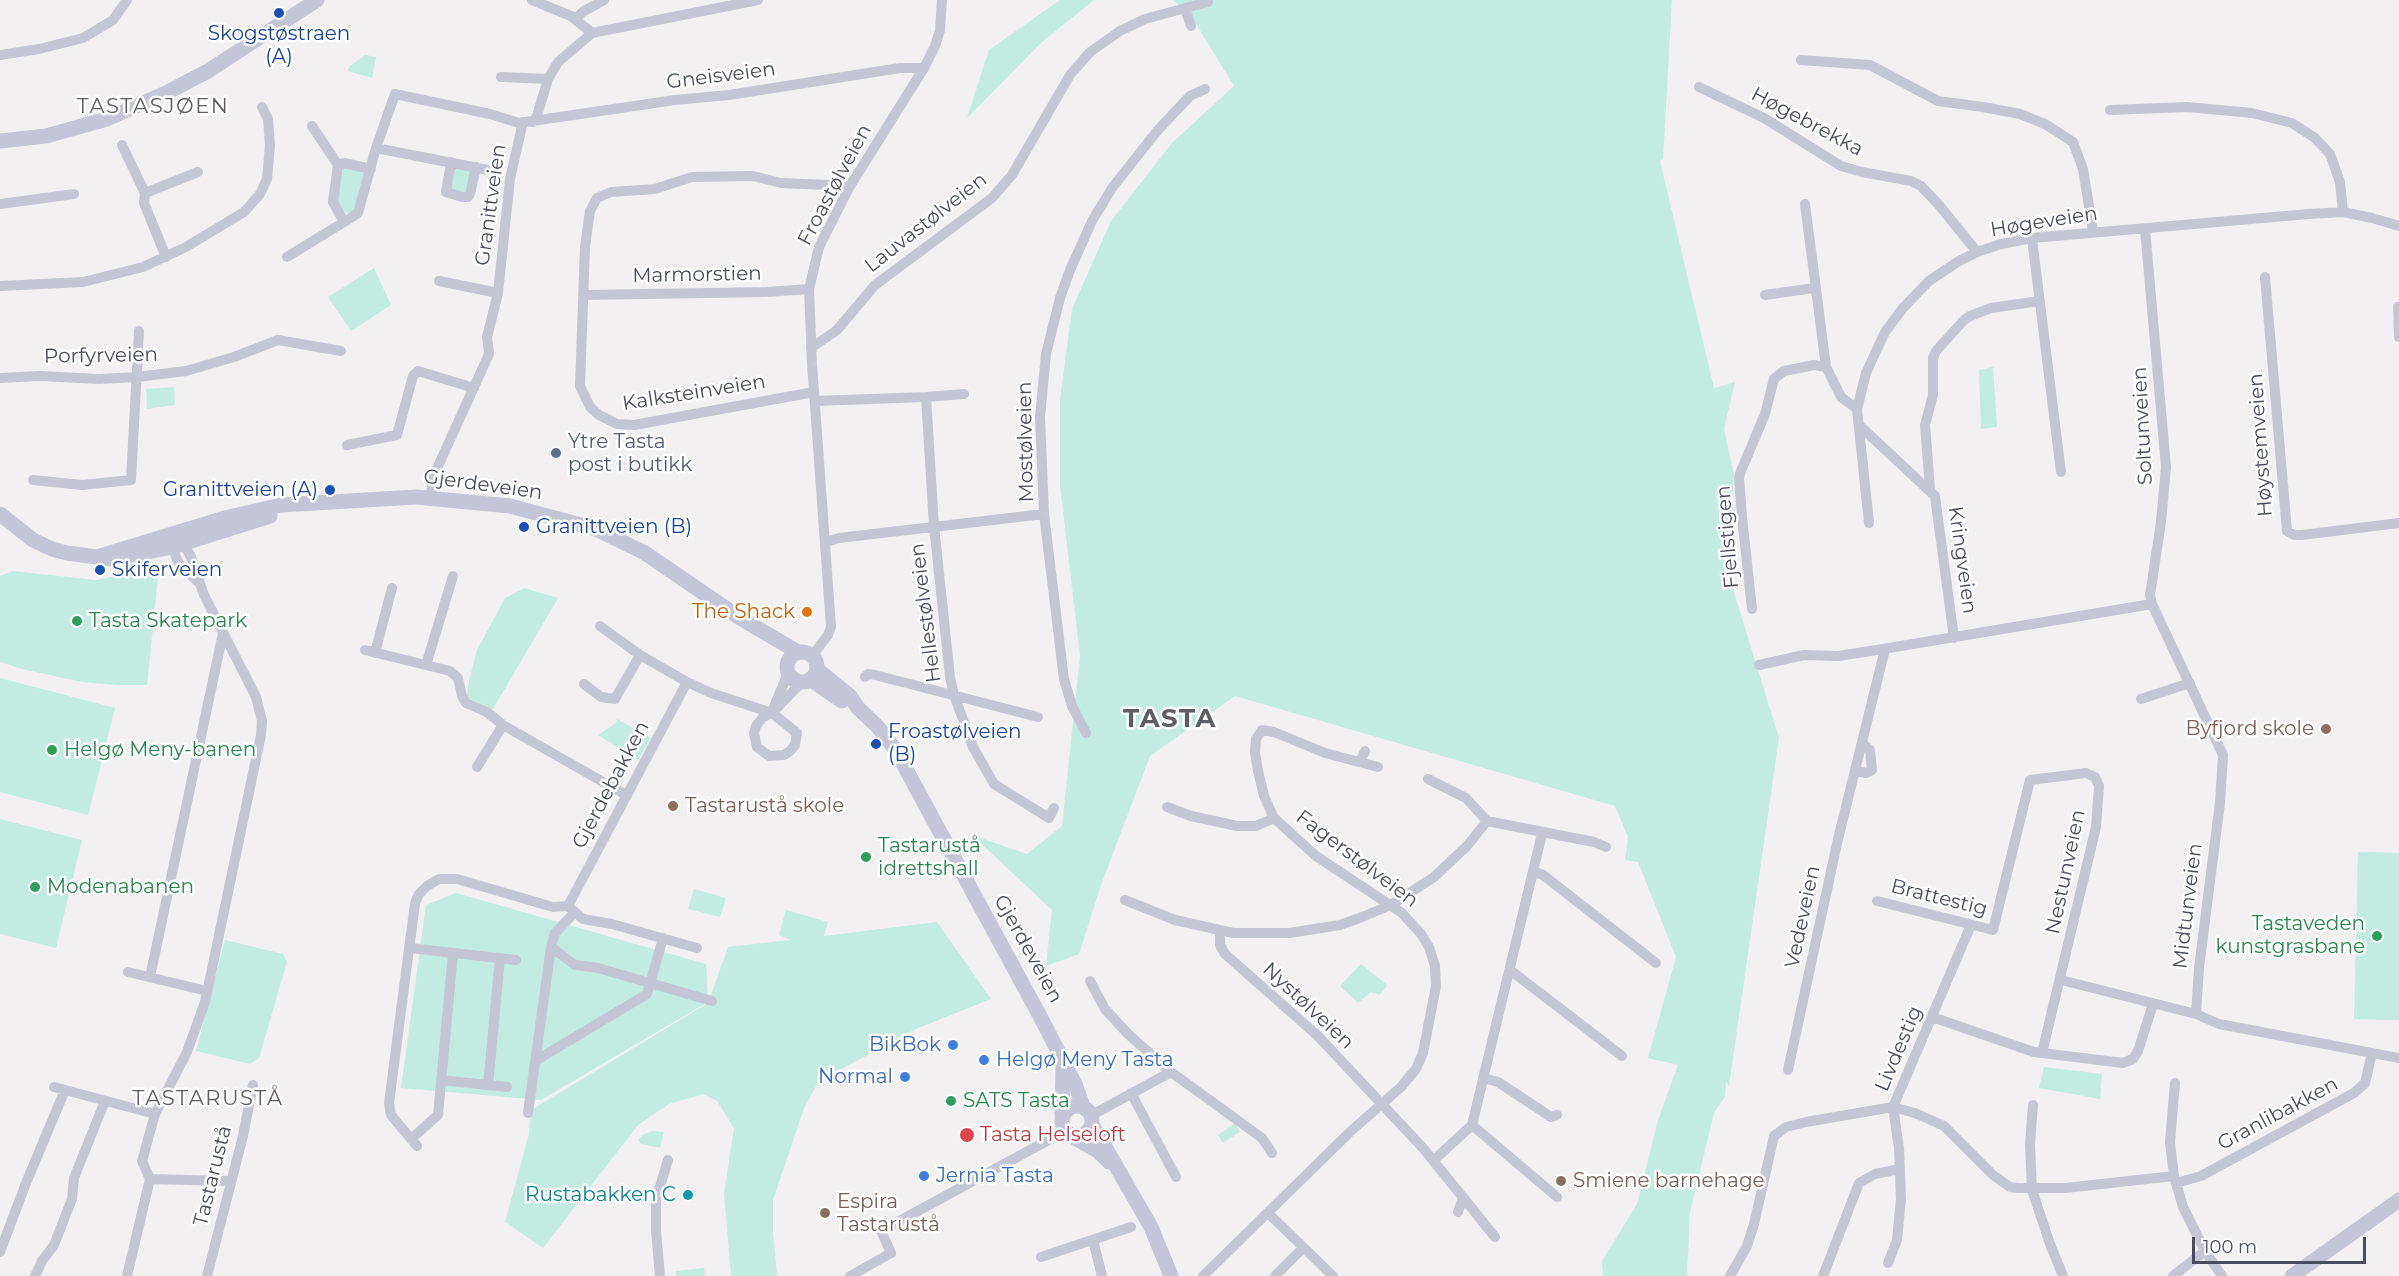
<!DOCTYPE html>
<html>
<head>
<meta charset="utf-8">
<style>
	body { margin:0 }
	#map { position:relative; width:2399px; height:1276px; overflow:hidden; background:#f2f0f0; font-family:Montserrat,sans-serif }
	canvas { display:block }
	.scale { position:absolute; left:2192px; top:1237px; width:174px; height:27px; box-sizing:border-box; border:3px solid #494c5c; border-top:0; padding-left:8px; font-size:18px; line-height:21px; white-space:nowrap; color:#494c5c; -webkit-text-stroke:4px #fff; paint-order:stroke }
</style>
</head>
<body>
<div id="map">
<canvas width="2399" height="1276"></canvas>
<div class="scale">100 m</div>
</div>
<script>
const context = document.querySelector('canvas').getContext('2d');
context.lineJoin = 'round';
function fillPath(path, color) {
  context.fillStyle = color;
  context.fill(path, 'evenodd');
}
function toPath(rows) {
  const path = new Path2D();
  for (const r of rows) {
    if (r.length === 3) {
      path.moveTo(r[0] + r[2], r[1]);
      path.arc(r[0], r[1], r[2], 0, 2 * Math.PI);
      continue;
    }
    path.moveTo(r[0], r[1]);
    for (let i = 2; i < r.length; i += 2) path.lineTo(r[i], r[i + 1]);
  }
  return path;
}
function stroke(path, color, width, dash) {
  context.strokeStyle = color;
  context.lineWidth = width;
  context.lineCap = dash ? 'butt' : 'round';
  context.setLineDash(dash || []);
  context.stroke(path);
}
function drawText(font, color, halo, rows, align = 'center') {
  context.font = font + ' Montserrat,sans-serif';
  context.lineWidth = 5;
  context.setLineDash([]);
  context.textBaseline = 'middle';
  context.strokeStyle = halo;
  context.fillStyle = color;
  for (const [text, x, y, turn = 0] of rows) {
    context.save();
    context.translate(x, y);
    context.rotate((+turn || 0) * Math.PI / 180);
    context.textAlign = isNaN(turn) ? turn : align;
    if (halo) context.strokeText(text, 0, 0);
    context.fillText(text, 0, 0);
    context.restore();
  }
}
fillPath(toPath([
	[1060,0,1094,0,1042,42,967,118,989,50],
	[1173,0,1672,0,1663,159,1660,161,1714,388,1735,382,1724,429,1734,475,1729,576,1779,738,1729,1086,1726,1082,1725,1097,1714,1113,1690,1212,1687,1276,1603,1276,1602,1261,1637,1204,1658,1120,1678,1065,1648,1058,1676,957,1638,862,1625,860,1628,837,1615,806,1235,696,1150,756,1101,885,1079,954,1046,966,1052,910,972,835,1027,854,1062,826,1080,656,1060,485,1060,399,1072,309,1111,221,1172,143,1234,86,1190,14],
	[365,55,376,57,372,78,348,71,349,67],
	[346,166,366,171,356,209,349,213,343,212,336,202,339,171],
	[453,167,472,170,467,195,448,189],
	[374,268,391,305,351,331,328,297],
	[1993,367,1997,427,1981,429,1979,370],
	[174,387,175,405,147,409,146,389],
	[159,568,147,685,116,685,82,682,22,669,0,662,0,576,13,571,96,580],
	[524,588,558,598,493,709,468,698,467,693,469,681,477,650,505,598],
	[0,678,115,708,88,815,0,792],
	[617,719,651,738,638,760,598,735,616,723],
	[0,819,82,840,56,948,0,934],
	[2358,852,2399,853,2399,1020,2354,1019],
	[694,889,726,898,720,917,688,909],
	[456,893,706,964,708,1002,541,1100,401,1088,426,905],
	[786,910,828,922,824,936,937,922,991,999,916,1029,819,1081,804,1108,773,1200,773,1232,777,1276,731,1276,724,1194,734,1128,717,1101,703,1094,669,1104,638,1125,543,1248,505,1222,529,1134,531,1110,708,1003,728,947,791,940,779,935],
	[225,940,283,954,287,962,259,1058,250,1064,196,1051],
	[1361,964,1387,985,1380,995,1371,992,1358,1003,1340,986],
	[2044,1067,2102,1074,2100,1099,2039,1088],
	[1235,1123,1240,1132,1223,1143,1218,1135],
	[654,1131,664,1132,660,1148,641,1144,638,1140,644,1134],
	[704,1268,705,1276,676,1276,676,1271]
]), '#c2ece2');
stroke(toPath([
	[532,0,571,16,592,33],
	[1185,8,1191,26],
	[575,19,584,11,604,0],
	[0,55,39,49,83,38,113,20,127,0],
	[1801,60,1870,65,1938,101,1983,107,2020,114,2045,124,2073,142,2083,169,2093,231],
	[501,77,548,79],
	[1699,87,1764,118,1841,166,1862,172,1911,181,1921,186,1939,205,1977,252],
	[2110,110,2187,107,2252,113,2292,123,2315,138,2330,154,2340,182,2343,212],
	[533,122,537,116,548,79,558,62,592,33,758,0],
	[312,126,338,165,333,202,344,222,358,213,376,148,395,94,490,114,519,123,675,100,729,95,900,68,924,68],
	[122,145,145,193,144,203,166,257],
	[376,148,488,170],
	[451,162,446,192,462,197,468,197,470,194,476,167],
	[338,165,344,163,371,169],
	[145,193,198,172],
	[0,204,74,194],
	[1805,204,1826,367,1841,397,1857,409],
	[2145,229,2166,467,2161,522,2150,595,2152,604,2223,755,2220,803,2199,968,2196,1014],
	[2032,238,2061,472],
	[287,257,344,222],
	[2265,277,2287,531,2294,535,2302,535,2399,523],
	[439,281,498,293],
	[0,286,83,282,143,267,186,247,244,212,260,194,267,179,270,145,268,119,262,107],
	[584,295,766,292,809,289],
	[1765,295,1814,288],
	[2398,307,2399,337],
	[811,348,837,330,875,285,992,198,1012,175,1070,75,1090,52,1120,31,1145,19,1208,2],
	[0,378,40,376,99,379,137,377,186,371,234,357,278,340,341,351],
	[814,392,634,425,617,424,599,415,590,407,580,386,585,247,590,211,597,198,611,192,655,189,692,177,753,176,781,183,850,186],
	[926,397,934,526,950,677,954,695,973,747,994,784,1049,818,1054,808],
	[815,401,926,397,964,394],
	[1860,426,1935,496,1954,638],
	[347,445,397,435,413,376,418,371,474,388],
	[33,480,82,485,131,480,139,331],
	[1930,489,1925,425,1933,395,1933,358,1936,351,1964,320,1970,316,1991,308,2040,301],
	[430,498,434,475,489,354,487,337,498,293,510,179,523,122],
	[1869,523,1857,409,1866,373,1885,332,1903,308,1929,281,1959,261,1977,252,2001,244,2032,238,2309,214,2343,212,2372,218,2399,226],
	[181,539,191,557,204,595,256,697,262,721,261,735,205,1002,187,1052,155,1114,142,1161,150,1179,230,1181],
	[174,541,172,547,178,562,198,582],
	[826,542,839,538,1044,514],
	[1752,609,1742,517,1739,478,1741,471,1765,414,1774,379,1784,371,1814,365,1826,367],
	[600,626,640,655,687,682,711,693,772,713,797,733,795,745,790,751,784,755,769,756,757,747,754,733,756,726,763,717,772,713,797,687,800,681],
	[365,650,450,671,458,678,462,696,466,703,487,712,503,725,626,795],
	[375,653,392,588],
	[812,656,828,635,831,627,812,364,809,289,819,247,850,186,924,68,935,46,940,30,942,0],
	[426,665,453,576],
	[1759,665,1804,655,1838,656,1877,650,2152,604],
	[865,677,868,674,875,675,1038,717],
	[584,684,601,697,615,699,640,655],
	[2141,699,2190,683],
	[774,707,788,673],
	[1086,733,1072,706,1064,679,1044,514,1040,417,1046,354,1060,298,1070,270,1092,221,1112,188,1157,131,1190,96,1205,89],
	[1360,762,1365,751],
	[477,767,503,725],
	[1855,771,1866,773,1872,770,1870,750,1862,743],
	[1167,807,1191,816,1237,826,1256,826,1274,818],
	[1487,821,1594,842,1606,847],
	[1533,871,1543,875,1656,963],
	[1125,900,1175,920,1233,933,1289,933,1340,925,1362,917,1391,905,1434,877,1467,846,1487,821,1466,798,1428,779],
	[1877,901,1993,930,2030,780,2086,773,2095,777,2099,786,2096,827,2042,1053],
	[568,906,687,682],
	[1220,931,1220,945,1225,954,1317,1035,1423,1148,1495,1237],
	[551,947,575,965,598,968,712,1001],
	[410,948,516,960],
	[1510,970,1622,1056],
	[128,972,207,991],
	[150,977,223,633],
	[2061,980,2196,1014,2219,1024,2399,1058],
	[1090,981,1105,1009,1128,1034,1171,1072,1262,1138,1272,1153],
	[1932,1017,2034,1052,2123,1063,2133,1059,2138,1051,2153,1004],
	[535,1061,647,994,663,938],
	[1788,1070,1838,839,1885,649],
	[1483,1078,1498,1082,1551,1117,1557,1115],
	[441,1080,507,1087],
	[2175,1083,2170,1142,2174,1176,2183,1207,2205,1251,2222,1276],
	[488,1085,500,958],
	[54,1087,155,1114],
	[1131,1093,1176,1177],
	[2033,1105,2030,1144,2032,1190,2050,1244,2063,1276],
	[528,1113,551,947,555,933,575,912],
	[1092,1115,1171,1072],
	[1472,1125,1557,1197],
	[411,1139,438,1115,453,953],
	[417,1146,391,1115,389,1103,415,903,419,894,427,886,439,879,457,879,553,907,568,906,583,919,612,924,697,948],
	[1434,1160,1472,1125,1542,834],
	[2176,1183,2201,1176,2354,1093,2365,1083,2372,1053],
	[1458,1212,1463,1197],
	[1268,1213,1333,1276],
	[1093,1240,1102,1276],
	[0,1252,26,1183,65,1090],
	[1041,1257,1131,1227],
	[1888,1263,1897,1240,1901,1199,1899,1148,1893,1107,1971,925],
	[35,1276,42,1261,54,1245,72,1199,74,1178,105,1101],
	[127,1276,150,1179],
	[207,1276,243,1136,253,1085],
	[660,1276,656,1231,656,1200,668,1160],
	[850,1276,891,1253,881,1231,1065,1131],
	[1203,1276,1351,1131,1401,1087,1416,1069,1423,1053,1436,986,1435,966,1429,947,1421,934,1402,913,1316,856,1274,818,1264,796,1258,771,1255,752,1256,739,1262,730,1274,732,1325,753,1378,767],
	[1275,1276,1303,1248],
	[1730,1276,1747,1246,1754,1224,1774,1136,1786,1127,1806,1122,1893,1107,1915,1113,1944,1126,1993,1175,2010,1187,2018,1188,2065,1188,2174,1176],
	[1823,1276,1859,1183,1875,1174,1900,1169],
	[2173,1276,2205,1251]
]), '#c4c7d3', 10);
stroke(toPath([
	[0,141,46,136,107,119,168,92,208,71,317,0],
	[0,514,33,540,52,549,67,553,112,559,172,547,270,516],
	[97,557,225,518,281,505,416,497,510,506,596,529,645,553,740,618,798,652],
	[802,667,15],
	[817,669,850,696,858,708,878,727,895,749,1041,1018,1075,1084,1083,1106],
	[810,679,842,701],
	[1077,1121,15],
	[1062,1114,1063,1064],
	[1093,1126,1151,1227,1171,1276],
	[1073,1137,1098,1151,1109,1162],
	[2292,1276,2399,1200]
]), '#c4c6d7', 15);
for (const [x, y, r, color] of [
	[279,13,6,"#1a4fb4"],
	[556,453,6,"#5c6f8a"],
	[330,490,6,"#1a4fb4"],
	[524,527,6,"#1a4fb4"],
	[100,570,6,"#1a4fb4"],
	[807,612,6,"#e8710a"],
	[77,621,6,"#2e9e5b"],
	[2326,729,6,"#8d6e63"],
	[876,744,6,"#1a4fb4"],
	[52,750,6,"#2e9e5b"],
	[673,806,6,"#8d6e63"],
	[866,857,6,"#2e9e5b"],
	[35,887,6,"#2e9e5b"],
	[2377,936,6,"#2e9e5b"],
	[953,1045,6,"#3f7fe0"],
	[984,1060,6,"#3f7fe0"],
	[905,1077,6,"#3f7fe0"],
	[951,1101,6,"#2e9e5b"],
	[967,1135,8,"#e0444e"],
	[924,1176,6,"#3f7fe0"],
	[1561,1181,6,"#8d6e63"],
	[688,1195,6,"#0f9aa8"],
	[825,1213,6,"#8d6e63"]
]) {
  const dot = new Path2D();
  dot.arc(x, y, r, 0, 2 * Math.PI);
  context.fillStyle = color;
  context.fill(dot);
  stroke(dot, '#fff', 2);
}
drawText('20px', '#164399', '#fff', [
	["Skogstøstraen",279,34,"center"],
	["(A)",279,57,"center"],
	["Granittveien (A)",318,490,"right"],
	["Granittveien (B)",536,527],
	["Skiferveien",112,570],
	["Froastølveien",888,732],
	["(B)",888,755]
], 'left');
drawText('20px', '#494c5c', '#fff', [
	["Gneisveien",721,76,-7],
	["Høgebrekka",1807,122,28],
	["Froastølveien",835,185,-62],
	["Granittveien",491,205,-82],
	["Høgeveien",2044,222,-9],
	["Lauvastølveien",926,223,-38],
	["Marmorstien",697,275,-1],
	["Porfyrveien",101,356,-1],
	["Kalksteinveien",694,393,-9],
	["Soltunveien",2143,426,-93],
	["Mostølveien",1026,442,-91],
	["Høystemveien",2261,445,-94],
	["Gjerdeveien",483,485,8],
	["Fjellstigen",1728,537,-95],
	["Kringveien",1962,560,82],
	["Hellestølveien",926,613,-97],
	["Gjerdebakken",611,785,-62],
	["Fagerstølveien",1357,859,37],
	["Nestunveien",2066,872,-78],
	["Brattestig",1939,898,14],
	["Midtunveien",2188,906,-83],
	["Vedeveien",1803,917,-78],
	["Gjerdeveien",1028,949,61],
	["Nystølveien",1308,1006,43],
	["Livdestig",1899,1049,-67],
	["Granlibakken",2278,1114,-28],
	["Tastarustå",213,1176,-76]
]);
drawText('20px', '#4e5e75', '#fff', [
	["Ytre Tasta",568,442],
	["post i butikk",568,465]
], 'left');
drawText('20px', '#c56008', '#fff', [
	["The Shack",795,612]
], 'right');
drawText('20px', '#27864d', '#fff', [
	["Tasta Skatepark",89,621],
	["Helgø Meny-banen",64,750],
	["Tastarustå",878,846],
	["idrettshall",878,869],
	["Modenabanen",47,887],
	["Tastaveden",2365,924,"right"],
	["kunstgrasbane",2365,947,"right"],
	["SATS Tasta",963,1101]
], 'left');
drawText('20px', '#785e54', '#fff', [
	["Byfjord skole",2314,729,"right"],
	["Tastarustå skole",685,806],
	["Smiene barnehage",1573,1181],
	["Espira",837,1202],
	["Tastarustå",837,1225]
], 'left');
drawText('20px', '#366cbe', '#fff', [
	["BikBok",941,1045],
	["Helgø Meny Tasta",996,1060,"left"],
	["Normal",893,1077],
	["Jernia Tasta",936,1176,"left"]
], 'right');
drawText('20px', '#be3a42', '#fff', [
	["Tasta Helseloft",980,1135]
], 'left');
drawText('20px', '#0d838f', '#fff', [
	["Rustabakken C",676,1195]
], 'right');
context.letterSpacing = '1.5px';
drawText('21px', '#5d5d64', '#fff', [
	["TASTASJØEN",153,107],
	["TASTARUSTÅ",208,1099]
]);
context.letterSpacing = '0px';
context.letterSpacing = '1.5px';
drawText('bold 26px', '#5d5d64', '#fff', [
	["TASTA",1170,719]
]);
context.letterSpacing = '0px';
</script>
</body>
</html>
